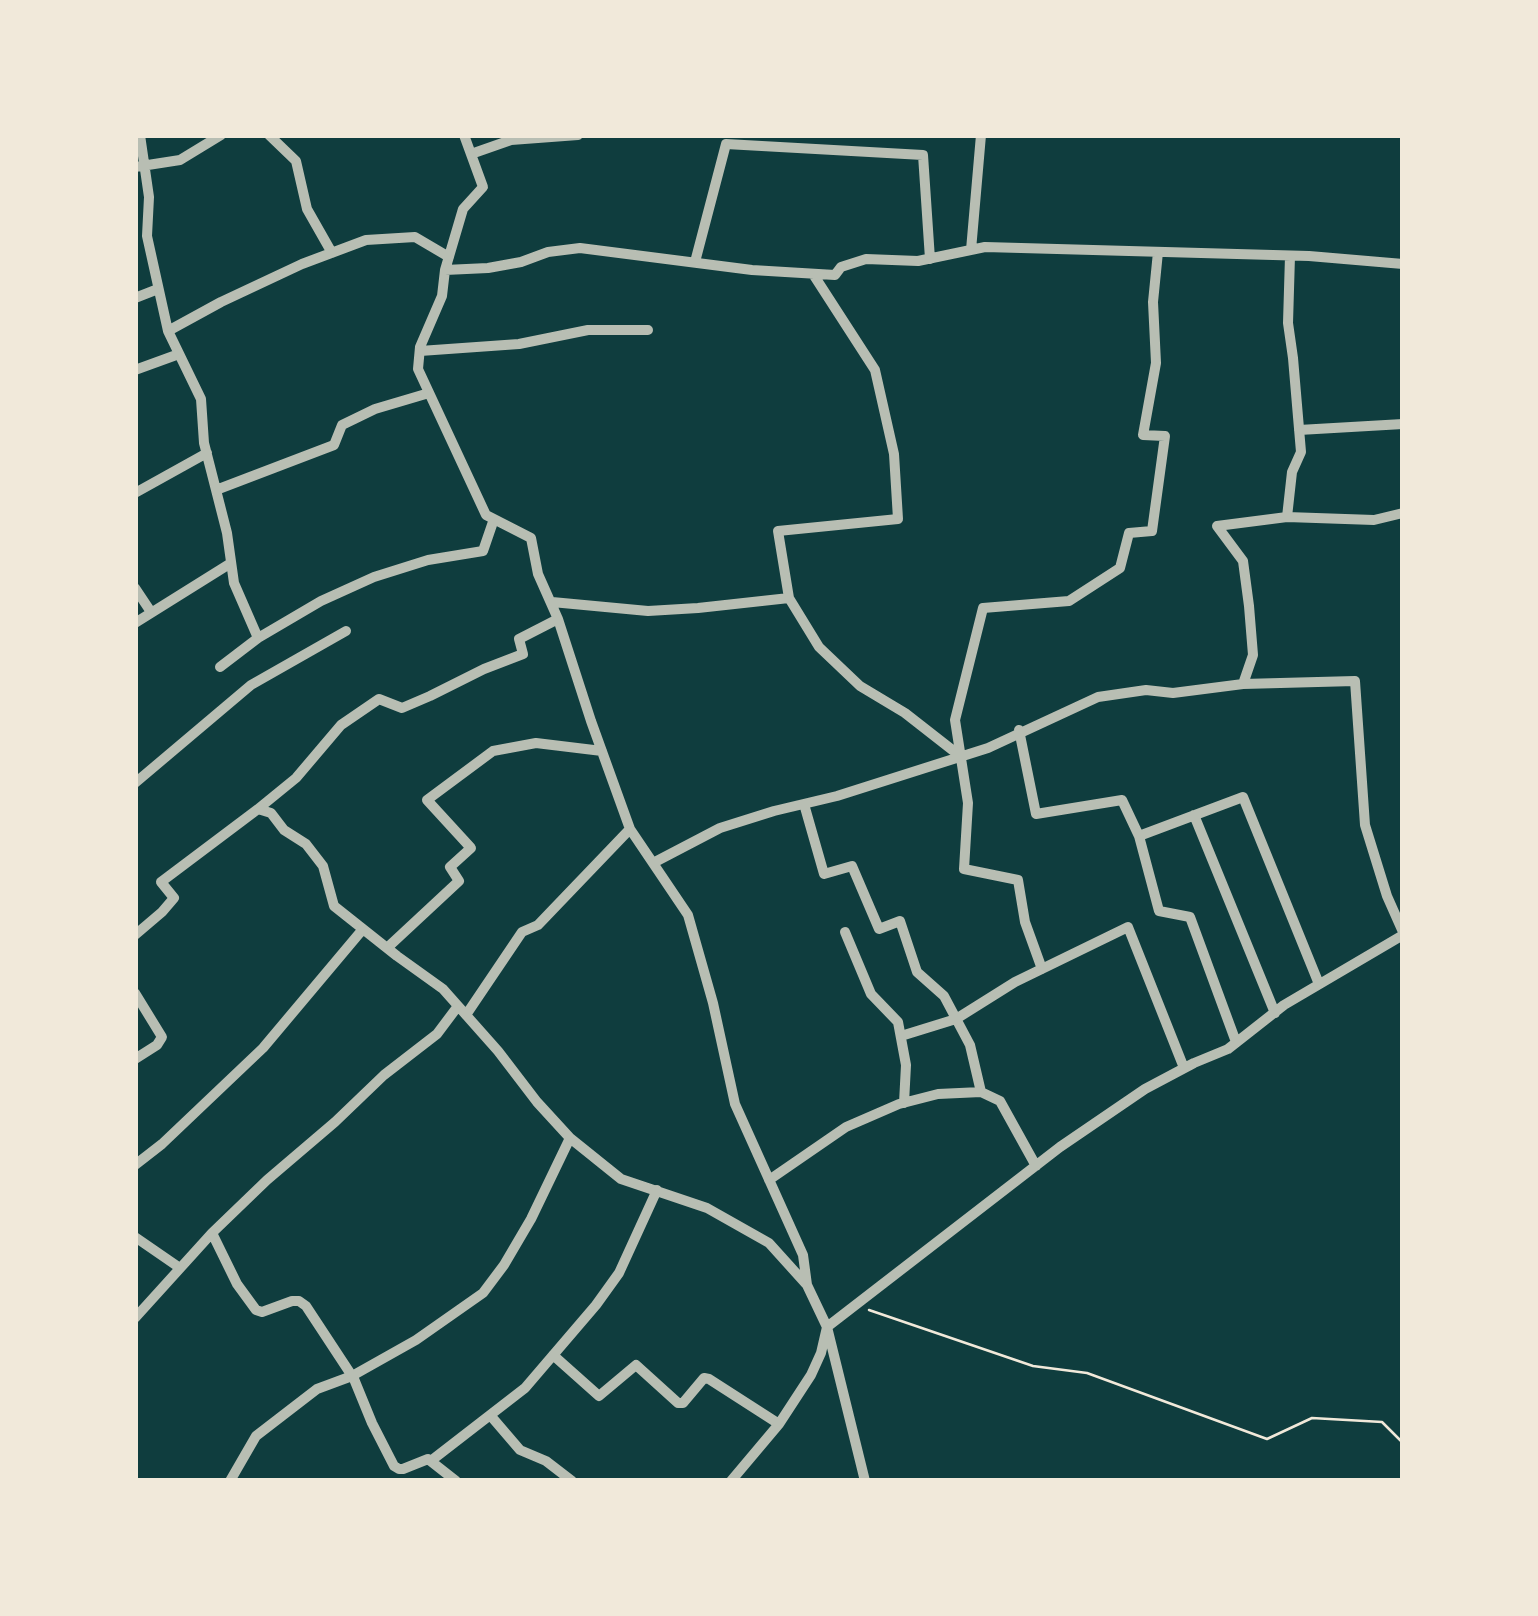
<!DOCTYPE html>
<html>
<head>
<meta charset="utf-8">
<style>
	body { margin:0 }
	#map { position:relative; width:1538px; height:1616px; overflow:hidden; background:#0f3d3e; font-family:"Fira Sans",sans-serif }
	canvas { display:block }
	.frame { position:absolute; inset:0; border:138px solid #f1e9da; pointer-events:none }
</style>
</head>
<body>
<div id="map">
<canvas width="1538" height="1616"></canvas>
<div class="frame"></div>
</div>
<script>
const context = document.querySelector('canvas').getContext('2d');
context.lineJoin = 'round';
function toPath(rows) {
  const path = new Path2D();
  for (const r of rows) {
    path.moveTo(r[0], r[1]);
    for (let i = 2; i < r.length; i += 2) path.lineTo(r[i], r[i + 1]);
  }
  return path;
}
function stroke(path, color, width, dash) {
  context.strokeStyle = color;
  context.lineWidth = width;
  context.lineCap = dash ? 'butt' : 'round';
  context.setLineDash(dash || []);
  context.stroke(path);
}
stroke(toPath([
	[869,1310,1033,1366,1087,1373,1267,1439,1312,1418,1382,1422,1403,1443]
]), '#f1e9da', 2.5);
stroke(toPath([
	[140,135,149,197,147,236,168,331,201,399,204,443,227,533,234,583,258,638],
	[269,135,296,161,307,209,332,253],
	[464,135,483,187,463,209,445,270,442,296,420,347,418,369,486,515,531,538,538,574,558,619,591,721,630,829,688,915,713,1003,735,1104,803,1255,807,1285,827,1327,865,1481],
	[471,154,511,140,578,135],
	[135,167,180,160,221,135],
	[971,250,981,135],
	[695,262,726,144,923,155,930,259],
	[445,270,488,268,521,262,548,252,580,248,752,270,835,275,841,267,866,259,918,261,985,247,1309,256,1403,264],
	[135,298,158,289],
	[168,331,221,302,302,264,366,240,415,237,449,257],
	[420,351,519,344,588,330,648,330],
	[135,370,179,354],
	[1299,430,1403,424],
	[216,490,334,445,342,425,375,409,429,393],
	[135,493,207,453],
	[1287,517,1292,472,1301,452,1293,358,1288,323,1290,256],
	[135,588,151,612],
	[789,598,819,647,860,686,905,713,960,756],
	[552,602,648,611,698,608,789,598,778,531,898,519,894,454,875,370,813,274],
	[135,623,231,563],
	[220,667,258,638,321,601,374,577,428,560,483,551,494,519],
	[1243,684,1253,655,1249,606,1243,561,1217,526,1287,517,1374,520,1403,513],
	[1019,730,1036,814,1122,800,1139,836,1159,911,1190,917,1236,1042],
	[135,783,251,685,346,631],
	[804,804,824,874,852,866,879,929,900,921,917,972,944,996,970,1045,981,1092,1000,1101,1036,1166],
	[258,809,296,778,341,725,379,699,402,708,430,696,484,669,523,654,519,639,558,619],
	[1194,815,1275,1013],
	[1139,836,1243,797,1319,984],
	[653,863,720,828,774,811,837,796,988,748,1098,697,1146,690,1173,693,1243,684,1355,681,1365,825,1387,896,1403,932],
	[845,932,871,994,898,1022,906,1065,904,1103],
	[135,935,162,912,174,898,161,882,258,809,271,813,284,830,306,844,323,866,334,906,397,956,443,989,498,1051,537,1102,570,1138,621,1179,707,1208,769,1243,806,1284],
	[387,948,459,881,450,867,471,848,427,800,493,751,536,743,602,751],
	[1042,969,1025,922,1018,880,964,869,968,803,955,720,983,608,1069,601,1120,568,1129,533,1152,531,1165,436,1143,435,1156,363,1153,302,1158,252],
	[135,993,162,1037,157,1045,135,1059],
	[466,1015,522,932,538,925,630,829],
	[901,1036,956,1019,1015,982,1128,927,1184,1068],
	[135,1165,162,1144,263,1048,363,929],
	[769,1180,846,1127,899,1104,938,1094,981,1092],
	[212,1233,237,1284,256,1310,262,1312,292,1301,299,1301,306,1306,354,1379,372,1423,394,1466,399,1469,403,1469,428,1459,456,1481],
	[135,1237,180,1268],
	[135,1318,212,1233,267,1180,335,1122,384,1075,437,1034,458,1006],
	[553,1355,599,1396,636,1365,678,1403,683,1403,704,1378,709,1379,779,1424],
	[490,1415,520,1450,546,1461,572,1481],
	[432,1460,525,1388,596,1305,619,1273,657,1190],
	[230,1481,256,1436,317,1389,352,1376,416,1340,483,1293,504,1265,531,1219,570,1138],
	[731,1481,779,1424,811,1375,821,1353,827,1327,1060,1147,1145,1089,1194,1063,1228,1049,1284,1005,1403,935]
]), '#b8beb3', 10);
</script>
</body>
</html>
